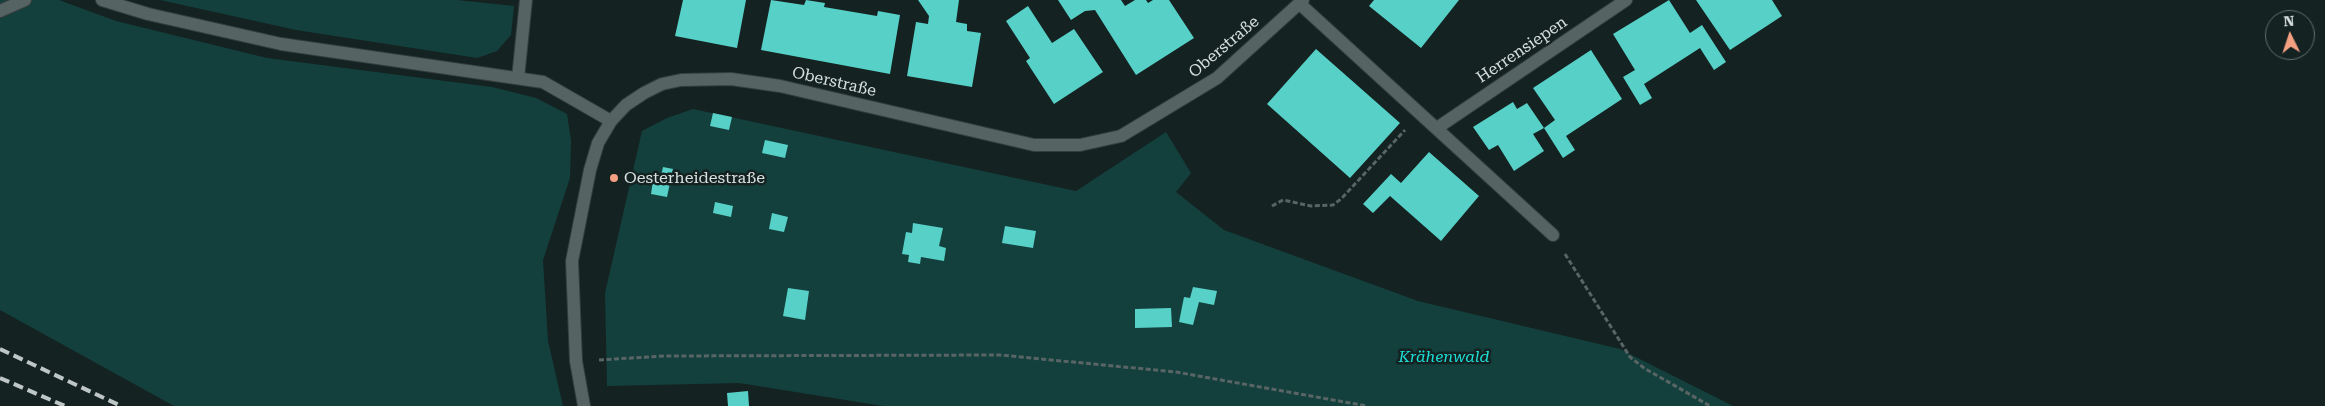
<!DOCTYPE html>
<html>
<head>
<meta charset="utf-8">
<style>
	body { margin:0 }
	#map { position:relative; width:2325px; height:406px; overflow:hidden; background:#142221; font-family:"Roboto Serif",serif }
	canvas { display:block }
	.north { position:absolute; left:2265px; top:10px; width:50px; height:50px; box-sizing:border-box; background:#142221; border:1px solid #626e6d; border-radius:50%; rotate:356deg; font-size:14px; font-weight:700; line-height:20px; text-align:center; color:#d7e0df }
	.north::after { content:''; display:block; margin:auto; width:18px; height:22px; background:#f39f82; clip-path:polygon(50% 0,100% 100%,50% 72%,0 100%) }
</style>
</head>
<body>
<div id="map">
<canvas width="2325" height="406"></canvas>
<div class="north">N</div>
</div>
<script>
const context = document.querySelector('canvas').getContext('2d');
context.lineJoin = 'round';
function fillPath(path, color) {
  context.fillStyle = color;
  context.fill(path, 'evenodd');
}
function toPath(rows) {
  const path = new Path2D();
  for (const r of rows) {
    path.moveTo(r[0], r[1]);
    for (let i = 2; i < r.length; i += 2) path.lineTo(r[i], r[i + 1]);
  }
  return path;
}
function stroke(path, color, width, dash) {
  context.strokeStyle = color;
  context.lineWidth = width;
  context.lineCap = dash ? 'butt' : 'round';
  context.setLineDash(dash || []);
  context.stroke(path);
}
function drawText(font, color, halo, rows, align = 'center') {
  context.font = font + ' "Roboto Serif",serif';
  context.lineWidth = 5;
  context.setLineDash([]);
  context.textBaseline = 'middle';
  context.strokeStyle = halo;
  context.fillStyle = color;
  for (const [text, x, y, turn = 0] of rows) {
    context.save();
    context.translate(x, y);
    context.rotate((+turn || 0) * Math.PI / 180);
    context.textAlign = isNaN(turn) ? turn : align;
    if (halo) context.strokeText(text, 0, 0);
    context.fillText(text, 0, 0);
    context.restore();
  }
}
fillPath(toPath([
	[0,0,59,0,116,21,267,58,492,87,536,98,567,114,571,140,570,178,543,260,548,341,563,406,174,406,0,310],
	[160,0,457,0,514,6,511,35,497,51,477,58,296,30],
	[693,109,1076,191,1166,132,1191,173,1176,192,1224,230,1418,301,1620,349,1733,406,883,406,739,383,607,386,605,293,642,131,667,118]
]), '#13403d');
fillPath(toPath([
	[683,0,746,0,737,48,675,36],
	[771,0,804,5,806,0,825,3,824,7,877,16,878,11,900,15,890,74,761,50],
	[918,0,959,0,956,22,967,24,967,31,981,33,972,87,907,76,916,22,928,24,929,16],
	[1058,0,1121,0,1125,6,1135,0,1146,0,1148,3,1153,0,1169,0,1194,38,1136,75,1095,10,1085,11,1071,20],
	[1374,0,1459,0,1421,48,1369,6],
	[1669,0,1690,33,1702,25,1726,62,1714,70,1700,48,1644,84,1652,98,1640,105,1623,77,1635,70,1613,34],
	[1696,0,1772,0,1782,16,1730,50],
	[1028,6,1052,43,1074,29,1103,72,1054,104,1026,61,1030,58,1006,21],
	[1316,49,1400,123,1350,178,1267,104],
	[1591,50,1622,99,1566,136,1575,150,1563,158,1544,128,1555,120,1533,88],
	[1513,102,1517,109,1527,103,1544,128,1533,134,1544,151,1514,171,1498,145,1489,150,1473,127],
	[713,113,732,117,729,130,710,126],
	[765,140,788,145,785,158,762,153],
	[1429,152,1479,196,1441,241,1390,196,1373,213,1363,204,1391,174,1401,183],
	[663,167,673,169,667,197,651,194,654,174,661,176],
	[715,202,733,206,731,217,713,213],
	[772,213,788,217,784,232,769,229],
	[913,223,943,228,939,246,946,248,944,261,921,257,920,264,908,262,909,255,902,254,906,232,912,233],
	[1005,226,1036,231,1033,248,1002,243],
	[1193,287,1217,291,1214,305,1199,302,1193,325,1179,322,1184,297,1190,298],
	[788,288,809,291,805,320,783,316],
	[1171,308,1172,327,1135,328,1135,309],
	[748,391,749,406,728,406,727,393]
]), '#57d0c8');
const lane = toPath([
	[0,11,25,0]
]);
const street = toPath([
	[102,0,148,14,281,44,543,82,611,121],
	[1300,4,1553,235],
	[518,78,526,0],
	[1437,128,1626,0],
	[584,406,576,361,572,261,590,170,598,143,611,121,626,105,644,93,662,84,681,80,731,79,780,86,1034,145,1080,145,1121,136,1217,78,1303,0]
]);
stroke(lane, '#353e3e', 14);
stroke(street, '#353e3e', 14);
stroke(toPath([
	[1272,206,1283,200,1311,206,1333,205,1341,199,1405,130],
	[1565,254,1630,357,1644,368,1710,406],
	[599,360,664,356,1000,355,1176,372,1367,406]
]), '#596564', 3, [5, 2.5]);
stroke(lane, '#556463', 12);
stroke(street, '#556463', 12);
stroke(toPath([
	[0,349,121,406],
	[0,378,65,406]
]), '#bec7c6', 4, [10, 5]);
for (const [x, y, r, color] of [
	[614,178,5,"#f39f82"]
]) {
  const dot = new Path2D();
  dot.arc(x, y, r, 0, 2 * Math.PI);
  context.fillStyle = color;
  context.fill(dot);
  stroke(dot, '#142221', 2);
}
drawText('16px', '#d7e0df', '#142221', [
	["Oberstraße",1224,47,-40],
	["Herrensiepen",1522,50,-34],
	["Oberstraße",834,82,13]
]);
drawText('16px', '#d7e0df', '#142221', [
	["Oesterheidestraße",624,178]
], 'left');
drawText('italic 16px', '#1cdfd7', '#142221', [
	["Krähenwald",1444,357]
]);
</script>
</body>
</html>
